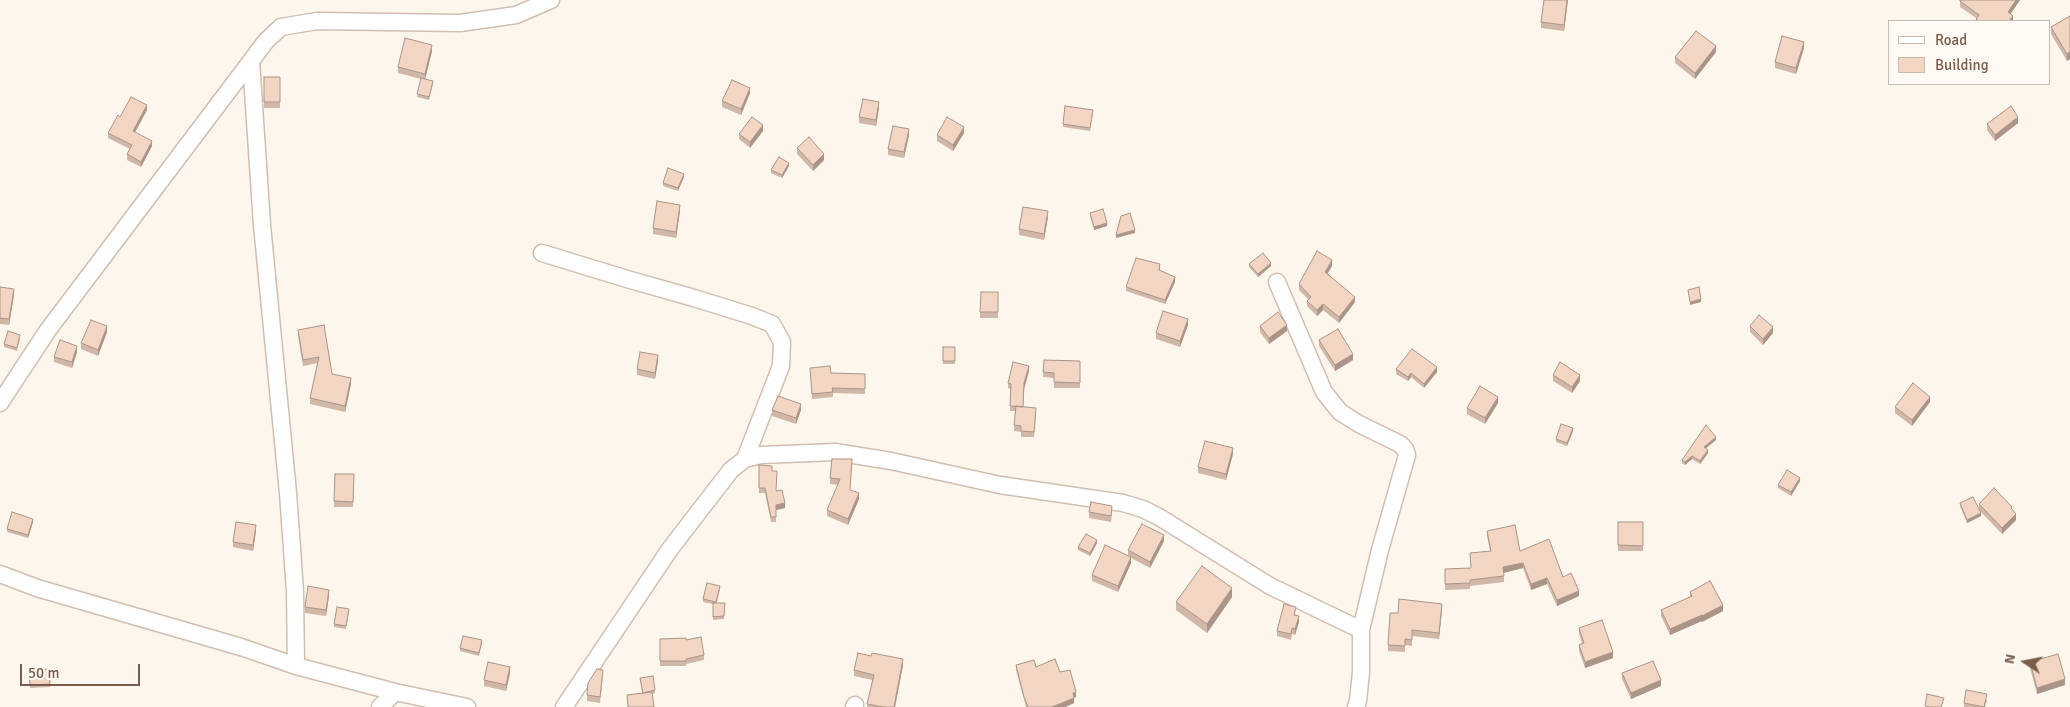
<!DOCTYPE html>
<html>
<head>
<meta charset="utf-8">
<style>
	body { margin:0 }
	#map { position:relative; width:2070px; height:707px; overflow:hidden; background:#fdf6ec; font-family:Signika,sans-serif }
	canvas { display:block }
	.legend { position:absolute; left:1888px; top:20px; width:162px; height:65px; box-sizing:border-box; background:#fffaf3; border:1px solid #cabbb1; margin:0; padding:6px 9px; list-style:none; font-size:15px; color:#7a5c4d }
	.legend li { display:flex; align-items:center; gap:10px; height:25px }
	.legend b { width:25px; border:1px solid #cabbb1 }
	.north { position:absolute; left:2000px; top:637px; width:50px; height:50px; -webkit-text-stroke:4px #fffaf3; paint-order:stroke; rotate:281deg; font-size:14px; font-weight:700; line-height:20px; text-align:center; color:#7a5c4d }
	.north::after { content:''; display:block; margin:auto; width:18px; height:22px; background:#7a5c4d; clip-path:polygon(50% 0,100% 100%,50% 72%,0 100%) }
	.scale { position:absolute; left:20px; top:664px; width:120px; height:22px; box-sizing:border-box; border:2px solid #7a5c4d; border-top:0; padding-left:6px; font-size:15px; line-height:18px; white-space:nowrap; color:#7a5c4d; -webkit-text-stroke:4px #fffaf3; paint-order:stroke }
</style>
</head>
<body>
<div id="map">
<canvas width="2070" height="707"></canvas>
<ul class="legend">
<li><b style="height:6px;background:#fff"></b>Road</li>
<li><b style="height:14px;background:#f3d5c3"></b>Building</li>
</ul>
<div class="north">N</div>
<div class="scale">50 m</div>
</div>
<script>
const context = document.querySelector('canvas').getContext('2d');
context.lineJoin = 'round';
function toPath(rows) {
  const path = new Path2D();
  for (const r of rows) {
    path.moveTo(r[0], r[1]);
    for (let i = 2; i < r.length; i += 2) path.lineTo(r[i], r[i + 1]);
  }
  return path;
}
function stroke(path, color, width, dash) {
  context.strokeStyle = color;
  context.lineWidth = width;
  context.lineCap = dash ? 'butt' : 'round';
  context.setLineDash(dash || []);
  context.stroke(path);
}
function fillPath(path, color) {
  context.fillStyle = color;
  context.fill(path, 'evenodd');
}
const street = toPath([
	[251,61,262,225,288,493,295,591,296,666],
	[542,253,627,279,694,298,752,316,772,324,782,342,781,366,745,459],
	[1277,282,1324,392,1340,412,1359,424,1400,444,1405,449,1407,455,1380,550,1361,630,1361,672,1358,701,1356,707],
	[0,403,48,330,251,61,266,41,281,27,317,21,460,23,516,15,551,0],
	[0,574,37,588,241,647,296,666,395,692,467,707],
	[380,707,395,692],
	[564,707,670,549,731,470,745,459,761,455,835,452,891,461,1000,485,1123,503,1143,509,1159,517,1270,586,1361,630],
	[854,707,855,705]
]);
stroke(street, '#d1beb0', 19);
stroke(street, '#fff', 16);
fillPath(toPath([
	[1568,0,1564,31,1541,28,1541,22],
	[1960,0,2020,0,2010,14,2013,21,1976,21,1976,18,1960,7],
	[2070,16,2070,59,2067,61,2051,34,2051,27],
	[1804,48,1796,74,1775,68,1775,62],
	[432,51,425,79,433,84,429,100,417,97,421,79,398,73,398,67],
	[1716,52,1695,79,1675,63,1675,57],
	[264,77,280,77,280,108,264,108],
	[750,93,741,115,722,107,722,101],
	[879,108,876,126,859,123,859,117],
	[147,110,135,132,152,146,141,167,127,160,127,154,130,149,108,138,108,133,120,117],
	[1093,113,1090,131,1063,127,1063,124],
	[2018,123,1995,141,1987,130,1987,124],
	[763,131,750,148,739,139,739,134],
	[964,133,953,151,937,141,937,135],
	[909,135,904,158,888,155,888,149],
	[797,148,824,160,813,171,797,154],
	[789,166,782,178,771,173,771,170],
	[684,177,678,191,663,186,663,183],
	[680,211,676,238,653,234,653,228],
	[1090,213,1107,226,1094,230,1090,216],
	[1048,217,1044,240,1019,235,1019,229],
	[1249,264,1271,266,1258,277,1249,267],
	[1332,266,1327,274,1355,302,1339,323,1323,310,1317,316,1307,306,1307,301,1308,299,1299,290,1299,284],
	[1160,268,1160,270,1175,282,1165,304,1126,291,1126,287],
	[0,287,14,295,9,325,0,324],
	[998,292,998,318,980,318,980,312],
	[1188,325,1180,347,1156,339,1156,333],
	[1260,326,1287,331,1269,344,1260,332],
	[1750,326,1773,333,1763,345,1750,332],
	[298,330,332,374,351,384,345,412,310,404,310,398,318,363,303,366,298,336],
	[107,332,98,356,81,349,81,343],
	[20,338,17,351,4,347,4,344],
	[1319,340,1353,360,1335,371,1319,346],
	[943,347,955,347,955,364,943,364],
	[77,352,72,368,54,362,54,357],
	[1044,360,1080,361,1080,388,1054,388,1054,378,1043,377],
	[658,361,655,379,637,375,637,369],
	[810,368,831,373,865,374,865,394,833,393,833,397,812,399],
	[1396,369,1437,372,1424,388,1411,377,1408,381,1396,374],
	[1029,371,1024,389,1023,407,1036,414,1034,437,1021,437,1021,432,1014,431,1015,411,1010,411,1011,389,1008,388,1008,383],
	[1553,375,1580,381,1572,393,1553,381],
	[1930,402,1912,426,1895,413,1895,407],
	[1498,403,1485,424,1467,414,1467,408],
	[772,410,801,410,796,424,772,416],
	[1573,431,1567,446,1556,442,1556,439],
	[1716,440,1706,448,1708,453,1700,464,1692,459,1685,465,1682,463,1682,460],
	[1233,454,1226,480,1198,473,1198,467],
	[759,465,772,471,776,491,785,508,776,510,776,522,771,522,765,493,759,493],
	[852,465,850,490,859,499,848,525,827,516,827,510,838,485,830,484,830,478],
	[335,474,354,474,353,507,334,507],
	[1800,481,1791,496,1778,488,1778,485],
	[1960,503,1979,509,1979,504,2012,510,2016,520,2002,534,1980,511,1981,516,1967,523,1960,506],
	[1089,512,1112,512,1111,522,1089,518],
	[33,522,28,538,7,532,7,529],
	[1618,522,1643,522,1643,551,1618,551],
	[256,531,253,551,233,547,233,542],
	[1487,531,1563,577,1579,596,1557,606,1547,584,1531,590,1523,568,1504,573,1504,582,1470,586,1470,589,1445,590,1445,569,1471,568,1470,553,1490,551,1487,536],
	[1164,541,1150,568,1131,558,1131,563,1118,592,1092,581,1092,575,1128,556,1128,550],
	[1097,543,1090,556,1078,550,1078,547],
	[720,589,717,603,725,603,724,619,713,620,713,604,703,602,703,599],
	[1690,592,1723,611,1702,622,1702,621,1670,635,1661,616,1661,610,1690,597],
	[329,596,326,616,305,613,305,607],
	[1232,597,1207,633,1176,610,1176,602],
	[1442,609,1439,639,1412,636,1412,646,1405,645,1405,652,1388,651,1388,645],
	[349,612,346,629,334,627,334,624],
	[1296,613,1295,615,1299,622,1295,635,1292,634,1291,640,1277,636,1277,631],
	[1579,628,1613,658,1585,668,1579,651,1579,645,1582,643,1579,634],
	[660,639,686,640,704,655,704,660,686,664,686,666,660,666],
	[482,643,479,656,460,651,460,648],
	[2030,662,2065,685,2037,694,2030,668],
	[903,665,895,707,867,707,872,680,854,676,854,670],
	[1016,665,1036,667,1060,672,1076,697,1074,698,1074,703,1065,707,1026,707,1016,670],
	[49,669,50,687,30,688,29,671],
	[510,673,506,691,484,686,484,680],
	[1622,673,1661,686,1631,699,1622,679],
	[603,676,600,703,587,701,587,695],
	[640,678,655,690,655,693,652,694,654,707,628,707,627,695,642,693],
	[1987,700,1985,707,1964,707,1964,703]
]), '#d1b7a8');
fillPath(toPath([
	[1567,0,1568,0,1564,31,1564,25],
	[2016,0,2020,0,2008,18,2008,12],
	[2013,16,2013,21,2009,21],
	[1804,42,1804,48,1796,74,1796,68],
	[432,45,432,51,425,80,425,74],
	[1716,46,1716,52,1695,79,1695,73],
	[2070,52,2070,59,2067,61,2067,54],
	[750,88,750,93,741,115,741,109],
	[879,102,879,108,876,126,876,120],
	[147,105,147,110,133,136,133,131],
	[2018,117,2018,123,1995,141,1995,135],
	[763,125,763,131,750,148,750,142],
	[964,127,964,133,953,151,953,145],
	[909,129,909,135,904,158,904,152],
	[152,141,152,146,141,167,141,162],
	[824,154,824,160,813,171,813,165],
	[789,163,789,166,782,178,782,175],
	[684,174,684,177,678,191,678,188],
	[680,205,680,211,676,238,676,232],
	[1048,211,1048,217,1044,240,1044,234],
	[1107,223,1107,226,1094,230,1094,227],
	[1135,230,1135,233,1116,238,1116,235],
	[1332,260,1332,266,1325,278,1325,272],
	[1271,263,1271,266,1258,277,1258,274],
	[1175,277,1175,282,1165,304,1165,300],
	[14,289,14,295,9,325,9,319],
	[1355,297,1355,302,1339,323,1339,317],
	[1701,299,1701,302,1690,305,1690,302],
	[1323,304,1323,310,1317,316,1317,310],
	[1188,319,1188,325,1180,347,1180,341],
	[1287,325,1287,331,1269,344,1269,338],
	[107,326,107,332,98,356,98,350],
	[1773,327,1773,333,1763,345,1763,339],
	[77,346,77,352,72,368,72,362],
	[1353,354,1353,360,1335,371,1335,365],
	[658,355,658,361,655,379,655,373],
	[1029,366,1029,371,1024,389,1024,383],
	[1437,367,1437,372,1424,388,1424,384],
	[1411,373,1411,377,1408,381,1408,377],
	[1580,375,1580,381,1572,393,1572,387],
	[351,378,351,384,345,412,345,406],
	[1498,397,1498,403,1485,424,1485,418],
	[1930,397,1930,402,1912,426,1912,420],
	[801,404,801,410,796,424,796,418],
	[1573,428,1573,431,1567,446,1567,443],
	[1716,437,1716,440,1704,450,1704,447],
	[1233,448,1233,454,1226,480,1226,474],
	[1708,450,1708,453,1700,464,1700,461],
	[1692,456,1692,459,1685,465,1685,462],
	[1800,478,1800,481,1791,496,1791,492],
	[859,493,859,499,848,525,848,519],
	[785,503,785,508,776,510,776,505],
	[1981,513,1981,516,1967,523,1967,520],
	[2016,514,2016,520,2002,534,2002,528],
	[33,519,33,522,28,538,28,535],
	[256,525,256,531,253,551,253,545],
	[1164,535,1164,541,1150,568,1150,562],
	[1097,540,1097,543,1090,556,1090,553],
	[1131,557,1131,563,1118,592,1118,586],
	[1523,563,1523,568,1503,573,1503,567],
	[1547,578,1547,584,1531,590,1531,584],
	[1232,588,1232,597,1207,633,1207,624],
	[329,590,329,596,326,616,326,610],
	[1579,591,1579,596,1557,606,1557,600],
	[1442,604,1442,609,1439,639,1439,633],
	[1723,605,1723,611,1702,622,1702,616],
	[1702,615,1702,621,1670,635,1670,629],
	[1299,616,1299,622,1295,635,1295,629],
	[1613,652,1613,658,1585,668,1585,662],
	[903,659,903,665,895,707,894,707],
	[510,667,510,673,506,691,506,685],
	[2065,679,2065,685,2037,694,2037,688],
	[1661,680,1661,686,1631,699,1631,693],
	[1076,692,1076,697,1073,698,1073,693],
	[1074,698,1074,703,1065,707,1052,707]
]), '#aa9588');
const building = toPath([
	[1544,0,1567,0,1564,25,1541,22,1544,0],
	[1960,0,2016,0,2008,12,2013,16,2009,21,1979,21,1976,19,1979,15,1960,1,1960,0],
	[2070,16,2070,52,2067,54,2051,27,2070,16],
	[1696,31,1716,46,1695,73,1675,57,1696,31],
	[1782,36,1804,42,1796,68,1775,62,1782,36],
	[405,38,432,45,425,74,398,67,405,38],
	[264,77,280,77,280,102,264,102,264,77],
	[421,78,433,81,429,97,417,94,421,78],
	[732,80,750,88,741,109,722,101,732,80],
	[131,97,147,105,133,131,152,141,141,162,127,154,132,145,108,133,118,115,120,117,131,97],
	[863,99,879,102,876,120,859,117,863,99],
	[1065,106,1093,110,1090,128,1063,124,1065,106],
	[2011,106,2018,117,1995,135,1987,124,2011,106],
	[752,117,763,125,750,142,739,134,752,117],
	[947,117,964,127,953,145,937,135,947,117],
	[893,126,909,129,904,152,888,149,893,126],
	[809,137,824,154,813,165,797,148,809,137],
	[779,157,789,163,782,175,771,170,779,157],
	[668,168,684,174,678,188,663,183,668,168],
	[657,201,680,205,676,232,653,228,657,201],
	[1023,207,1048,211,1044,234,1019,229,1023,207],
	[1103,209,1107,223,1094,227,1090,213,1103,209],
	[1130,213,1135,230,1116,235,1121,216,1130,213],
	[1317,251,1332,260,1325,272,1355,297,1339,317,1323,304,1317,310,1307,301,1311,297,1299,284,1317,251],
	[1263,253,1271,263,1258,274,1249,264,1263,253],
	[1136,258,1160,264,1159,270,1175,277,1165,300,1126,287,1136,258],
	[0,287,14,289,9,319,0,318,0,287],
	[1699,287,1701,299,1690,302,1688,290,1699,287],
	[981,292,998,292,998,312,980,312,981,292],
	[1163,311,1188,319,1180,341,1156,333,1163,311],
	[1278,312,1287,325,1269,338,1260,326,1278,312],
	[1759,315,1773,327,1763,339,1750,326,1759,315],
	[91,320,107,326,98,350,81,343,91,320],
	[324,325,332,374,351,378,345,406,310,398,319,357,303,360,298,330,324,325],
	[1338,329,1353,354,1335,365,1319,340,1338,329],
	[8,331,20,335,17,348,4,344,8,331],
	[60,340,77,346,72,362,54,357,60,340],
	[943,347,955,347,955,361,943,361,943,347],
	[1412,349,1437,367,1424,384,1411,373,1408,377,1396,369,1412,349],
	[640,352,658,355,655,373,637,369,640,352],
	[1044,360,1080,361,1080,383,1054,382,1054,373,1043,372,1044,360],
	[1013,362,1029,366,1024,383,1023,407,1010,406,1011,384,1008,383,1013,362],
	[1560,362,1580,375,1572,387,1553,375,1560,362],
	[830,366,831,373,865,374,865,389,832,388,833,392,812,394,810,368,830,366],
	[1913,383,1930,397,1912,420,1895,407,1913,383],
	[1480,386,1498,397,1485,418,1467,408,1480,386],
	[778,396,801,404,796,418,772,410,778,396],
	[1016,406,1036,408,1034,432,1021,431,1021,426,1014,425,1016,406],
	[1561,424,1573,428,1567,443,1556,439,1561,424],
	[1706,425,1716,437,1704,447,1708,450,1700,461,1692,456,1685,462,1682,460,1706,425],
	[1205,441,1233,448,1226,474,1198,467,1205,441],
	[832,459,852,459,850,490,859,493,848,519,827,510,840,479,830,478,832,459],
	[759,465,772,466,772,471,777,471,776,491,782,490,785,503,776,505,776,517,771,517,765,488,759,488,759,465],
	[1787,470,1800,478,1791,492,1778,485,1787,470],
	[335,474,354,474,353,502,334,501,335,474],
	[1994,488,2012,507,2011,508,2016,514,2002,528,1979,504,1994,488],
	[1973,497,1981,513,1967,520,1960,503,1973,497],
	[1091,502,1112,506,1111,516,1089,512,1091,502],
	[12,512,33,519,28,535,7,529,12,512],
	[236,522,256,525,253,545,233,542,236,522],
	[1618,522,1643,522,1643,546,1618,545,1618,522],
	[1142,524,1164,535,1150,562,1128,550,1142,524],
	[1515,525,1520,551,1549,539,1563,577,1571,573,1579,591,1557,600,1547,578,1531,584,1523,563,1503,567,1504,576,1470,580,1470,583,1445,584,1445,569,1471,568,1470,553,1491,551,1487,531,1515,525],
	[1086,534,1097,540,1090,553,1078,547,1086,534],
	[1105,545,1131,557,1118,586,1092,575,1105,545],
	[1202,566,1232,588,1207,624,1176,602,1202,566],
	[1710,581,1723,605,1702,616,1702,615,1670,629,1661,610,1692,596,1690,592,1710,581],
	[707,583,720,586,716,602,703,599,707,583],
	[308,586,329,590,326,610,305,607,308,586],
	[1399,599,1442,604,1439,633,1412,630,1412,640,1405,639,1405,646,1388,645,1390,613,1398,613,1399,599],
	[713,603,725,603,724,616,713,617,713,603],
	[1284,604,1296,607,1294,615,1299,616,1295,629,1292,628,1291,634,1277,631,1284,604],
	[337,607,349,609,346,626,334,624,337,607],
	[1602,620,1613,652,1585,662,1579,645,1584,643,1579,628,1602,620],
	[463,636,482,640,479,653,460,648,463,636],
	[701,637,704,655,686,659,686,661,660,661,660,639,686,638,686,640,701,637],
	[858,653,871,656,872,653,903,659,894,707,883,707,867,704,874,675,854,670,858,653],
	[2058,654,2065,679,2037,688,2030,662,2058,654],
	[1055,659,1060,672,1070,670,1076,692,1073,693,1074,698,1052,707,1028,707,1024,697,1016,665,1034,660,1036,667,1055,659],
	[1653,661,1661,680,1631,693,1622,673,1653,661],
	[488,662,510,667,506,685,484,680,488,662],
	[49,669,50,684,30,685,29,671,49,669],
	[597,669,603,670,600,697,587,695,588,683,597,669],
	[653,676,655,690,643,693,640,678,653,676],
	[1966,690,1987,694,1984,707,1964,703,1966,690],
	[652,692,654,707,628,707,627,695,652,692],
	[1927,694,1944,698,1941,707,1930,707,1925,706,1927,694]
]);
fillPath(building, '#f3d5c3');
stroke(building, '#aa9588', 1);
</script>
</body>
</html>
